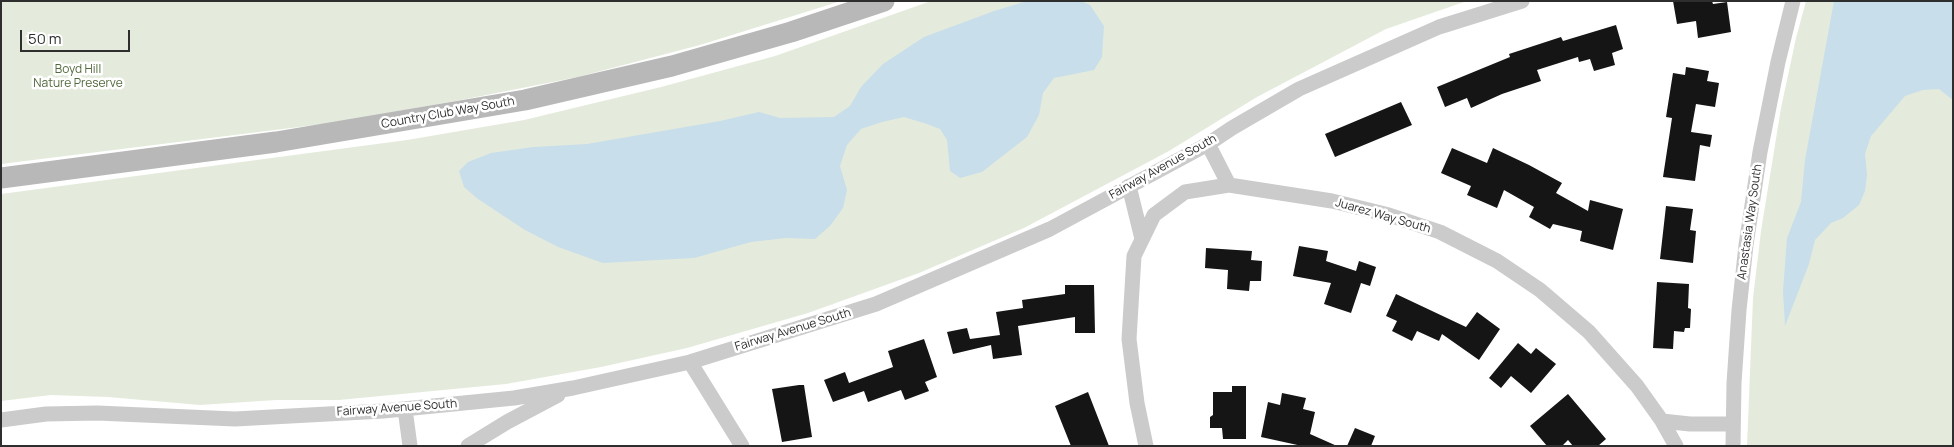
<!DOCTYPE html>
<html>
<head>
<meta charset="utf-8">
<style>
	body { margin:0 }
	#map { position:relative; width:1954px; height:447px; overflow:hidden; background:#fff; font-family:Manrope,sans-serif }
	canvas { display:block }
	.frame { position:absolute; inset:0; border:2px solid #2e2e2e; pointer-events:none }
	.scale { position:absolute; left:20px; top:30px; width:110px; height:22px; box-sizing:border-box; border:2px solid #2e2e2e; border-top:0; padding-left:6px; font-size:15px; line-height:18px; white-space:nowrap; color:#2e2e2e; -webkit-text-stroke:4px #fff; paint-order:stroke }
</style>
</head>
<body>
<div id="map">
<canvas width="1954" height="447"></canvas>
<div class="frame"></div>
<div class="scale">50 m</div>
</div>
<script>
const context = document.querySelector('canvas').getContext('2d');
context.lineJoin = 'round';
function fillPath(path, color) {
  context.fillStyle = color;
  context.fill(path, 'evenodd');
}
function toPath(rows) {
  const path = new Path2D();
  for (const r of rows) {
    path.moveTo(r[0], r[1]);
    for (let i = 2; i < r.length; i += 2) path.lineTo(r[i], r[i + 1]);
  }
  return path;
}
function stroke(path, color, width, dash) {
  context.strokeStyle = color;
  context.lineWidth = width;
  context.lineCap = dash ? 'butt' : 'round';
  context.setLineDash(dash || []);
  context.stroke(path);
}
function drawText(font, color, halo, rows, align = 'center') {
  context.font = font + ' Manrope,sans-serif';
  context.lineWidth = 5;
  context.setLineDash([]);
  context.textBaseline = 'middle';
  context.strokeStyle = halo;
  context.fillStyle = color;
  for (const [text, x, y, turn = 0] of rows) {
    context.save();
    context.translate(x, y);
    context.rotate((+turn || 0) * Math.PI / 180);
    context.textAlign = isNaN(turn) ? turn : align;
    if (halo) context.strokeText(text, 0, 0);
    context.fillText(text, 0, 0);
    context.restore();
  }
}
fillPath(toPath([
	[1,1,841,1,700,45,578,77,461,100,331,123,1,164],
	[931,1,1467,1,1386,29,1257,97,1169,151,1024,228,919,273,808,313,687,348,601,367,506,384,339,400,276,400,200,405,108,397,51,395,1,401,1,194,407,140,524,120,661,87,775,56],
	[1806,1,1953,1,1953,446,1747,446,1753,298,1761,231,1781,108,1796,38]
]), '#e4ebdc');
fillPath(toPath([
	[1027,1,1081,1,1090,5,1104,26,1102,57,1094,70,1054,78,1043,93,1039,115,1027,137,982,172,960,178,950,171,947,140,940,129,927,124,904,117,882,122,861,129,847,145,840,166,847,190,843,208,830,226,815,239,786,238,751,242,694,258,603,263,558,247,525,230,478,199,464,187,459,171,468,162,491,153,533,147,587,144,720,121,759,112,780,118,834,117,850,106,861,87,883,64,924,37,994,11],
	[1834,1,1953,1,1953,100,1939,89,1923,90,1905,96,1871,136,1865,154,1867,175,1865,191,1859,205,1843,218,1831,223,1815,240,1809,264,1785,326,1783,291,1787,238,1801,202,1805,160]
]), '#c8deea');
fillPath(toPath([
	[1673,1,1712,1,1713,4,1727,2,1731,32,1698,38,1696,21,1677,24],
	[1616,25,1623,49,1612,53,1615,65,1594,71,1590,59,1579,62,1578,57,1537,70,1541,81,1502,94,1471,108,1467,98,1445,107,1437,87,1510,57,1509,54,1561,37,1563,41],
	[1686,67,1709,71,1707,81,1719,83,1715,107,1696,104,1691,132,1712,135,1710,147,1700,145,1695,181,1663,177,1672,118,1666,117,1673,73,1685,75],
	[1401,102,1412,125,1335,157,1325,134],
	[1452,148,1487,163,1493,148,1529,165,1562,183,1556,193,1588,211,1590,200,1623,209,1613,250,1580,241,1582,231,1553,224,1550,229,1529,217,1534,207,1504,190,1497,208,1467,195,1471,186,1441,173],
	[1666,206,1693,209,1690,230,1696,231,1693,263,1660,259],
	[1299,246,1328,251,1326,261,1356,271,1359,261,1376,267,1370,286,1361,283,1351,313,1324,304,1331,283,1293,276],
	[1206,248,1252,251,1251,260,1262,261,1261,281,1250,281,1249,291,1227,289,1228,270,1205,268],
	[1657,282,1689,284,1688,308,1691,309,1690,328,1685,328,1684,332,1674,331,1673,349,1653,348],
	[1065,285,1094,285,1095,333,1075,333,1075,317,1018,326,1022,355,993,359,991,345,953,354,947,332,967,328,970,339,1000,335,996,312,1023,308,1022,300,1065,294],
	[1396,294,1466,327,1477,312,1500,329,1479,360,1442,334,1439,341,1417,331,1412,341,1392,331,1397,321,1386,316],
	[924,339,937,377,925,382,929,391,905,400,901,390,868,402,864,391,833,402,824,380,845,372,849,383,893,367,888,351],
	[1518,343,1531,354,1536,348,1556,364,1531,393,1511,376,1501,388,1489,378],
	[799,385,804,385,812,437,782,442,772,389],
	[1232,386,1246,386,1246,439,1223,439,1222,428,1210,428,1210,417,1213,415,1213,392,1232,392],
	[1088,392,1109,446,1071,446,1055,406],
	[1282,393,1306,398,1303,409,1315,412,1310,434,1337,446,1302,446,1261,437,1268,402,1280,405],
	[1568,394,1606,439,1598,446,1573,446,1568,440,1562,446,1547,446,1530,426],
	[1355,428,1375,436,1371,446,1347,446]
]), '#151515');
stroke(toPath([
	[1208,144,1229,185,1332,201,1389,215,1440,232,1497,261,1540,290,1589,332,1637,386,1662,421,1676,446],
	[1129,186,1142,239],
	[690,362,742,446],
	[405,409,410,446],
	[1,420,46,414,97,413,235,419,383,411,514,398,573,388,690,362,876,304,1050,229,1208,144,1232,128,1299,89,1439,27,1522,1],
	[1662,421,1690,424,1733,424],
	[468,446,507,422,558,395],
	[1146,446,1137,403,1129,339,1134,256,1154,215,1185,192,1229,185],
	[1733,446,1734,383,1739,310,1746,245,1760,152,1778,62,1793,1]
]), '#cbcbcb', 15);
stroke(toPath([
	[1,178,276,142,525,100,672,66,791,32,884,1]
]), '#b8b8b8', 21);
drawText('12px', '#52683c', '#fff', [
	["Boyd Hill",78,70],
	["Nature Preserve",78,84]
]);
drawText('12px', '#2e2e2e', '#fff', [
	["Country Club Way South",448,113,-10],
	["Fairway Avenue South",1163,167,-29],
	["Juarez Way South",1383,216,16],
	["Anastasia Way South",1750,222,-82],
	["Fairway Avenue South",793,330,-17],
	["Fairway Avenue South",397,408,-4]
]);
</script>
</body>
</html>
